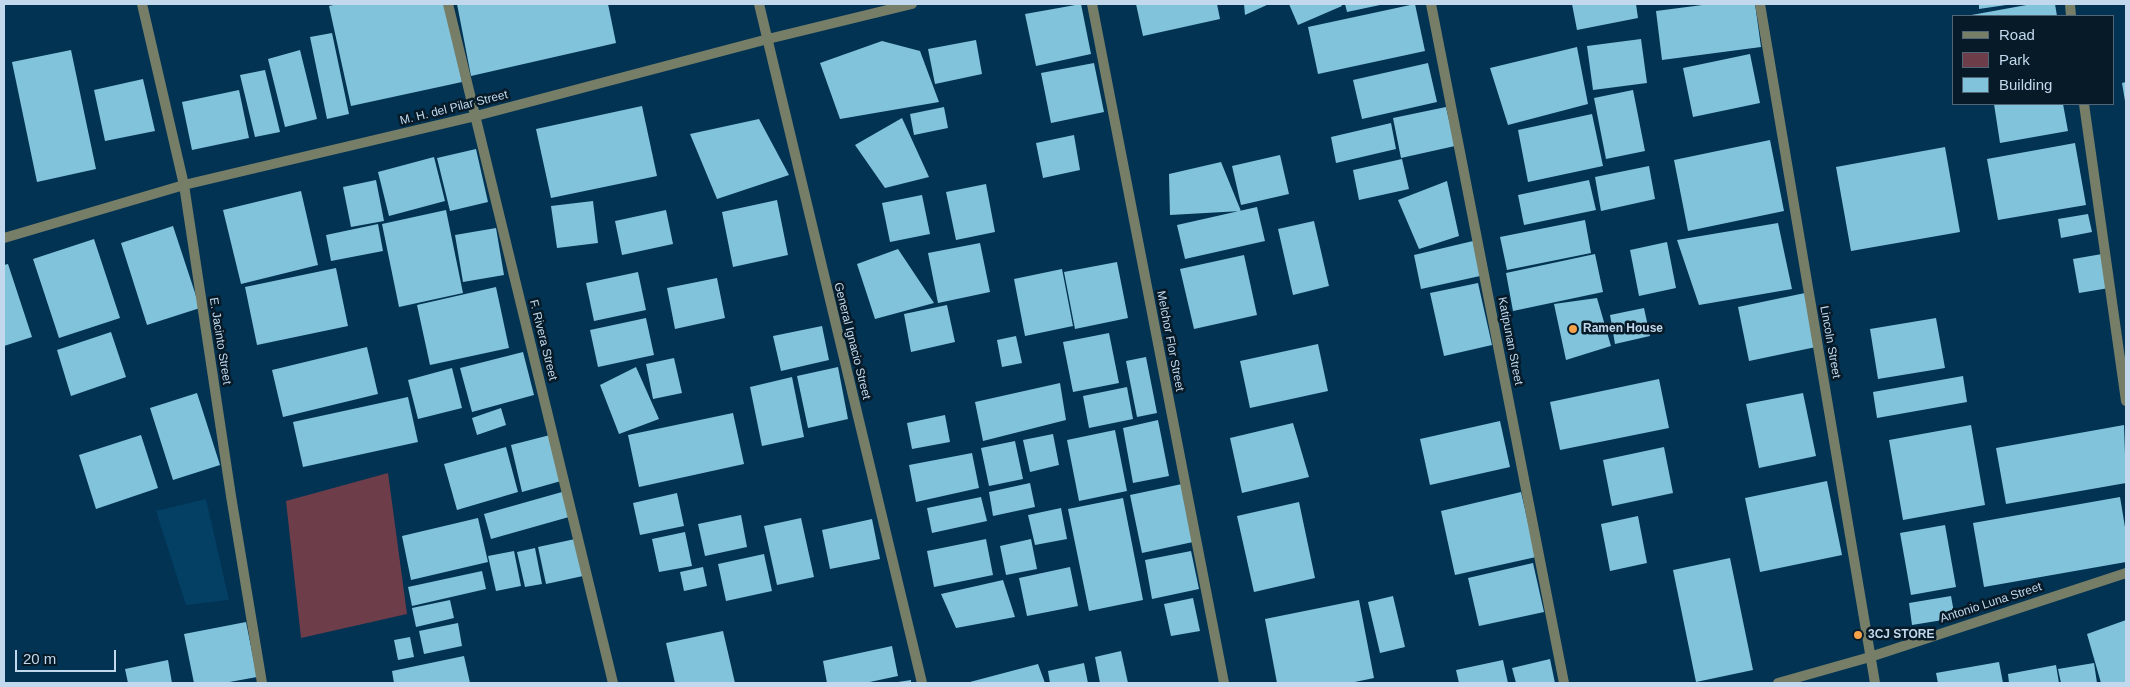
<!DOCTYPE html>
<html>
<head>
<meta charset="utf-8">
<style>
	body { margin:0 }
	#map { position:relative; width:2130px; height:687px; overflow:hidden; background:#023353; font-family:Arial,sans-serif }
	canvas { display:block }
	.frame { position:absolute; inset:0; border:5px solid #c1d8ed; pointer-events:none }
	.legend { position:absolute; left:1952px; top:15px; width:162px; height:90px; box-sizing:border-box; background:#071a28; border:1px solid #516677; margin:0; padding:6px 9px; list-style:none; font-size:15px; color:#c1d8ed }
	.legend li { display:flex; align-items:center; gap:10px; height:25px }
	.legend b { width:25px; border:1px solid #516677 }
	.scale { position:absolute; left:15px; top:650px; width:101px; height:22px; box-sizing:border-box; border:2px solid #c1d8ed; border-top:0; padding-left:6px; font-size:15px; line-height:18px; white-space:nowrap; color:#c1d8ed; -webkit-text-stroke:4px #071a28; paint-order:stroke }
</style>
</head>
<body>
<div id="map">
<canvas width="2130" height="687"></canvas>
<div class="frame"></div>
<ul class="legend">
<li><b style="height:6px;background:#767e68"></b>Road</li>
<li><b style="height:14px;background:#6e3d4a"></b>Park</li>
<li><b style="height:14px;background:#82c3dc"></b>Building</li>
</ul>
<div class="scale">20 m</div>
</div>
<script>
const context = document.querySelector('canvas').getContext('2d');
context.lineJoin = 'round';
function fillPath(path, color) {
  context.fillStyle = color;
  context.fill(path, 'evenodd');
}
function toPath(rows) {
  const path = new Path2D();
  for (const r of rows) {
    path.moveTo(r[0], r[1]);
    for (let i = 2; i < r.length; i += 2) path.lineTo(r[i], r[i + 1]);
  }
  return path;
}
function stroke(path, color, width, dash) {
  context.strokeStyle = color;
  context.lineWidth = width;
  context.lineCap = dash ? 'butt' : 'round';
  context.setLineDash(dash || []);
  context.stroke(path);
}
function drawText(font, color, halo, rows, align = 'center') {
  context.font = font + ' Arial,sans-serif';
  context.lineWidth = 5;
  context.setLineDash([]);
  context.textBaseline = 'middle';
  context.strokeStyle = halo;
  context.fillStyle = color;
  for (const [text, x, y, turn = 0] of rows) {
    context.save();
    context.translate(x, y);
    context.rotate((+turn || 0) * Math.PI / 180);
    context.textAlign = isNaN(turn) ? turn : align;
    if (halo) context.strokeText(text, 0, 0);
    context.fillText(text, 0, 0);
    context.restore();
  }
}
fillPath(toPath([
	[206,499,229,600,186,605,156,511]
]), '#043f64');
fillPath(toPath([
	[388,473,407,614,301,638,286,501]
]), '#6e3d4a');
fillPath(toPath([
	[338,4,446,4,462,82,351,106,329,6],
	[457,4,608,4,616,43,471,76],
	[1081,4,1091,54,1036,66,1025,14],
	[1136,4,1217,4,1220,19,1143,36],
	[1244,4,1269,4,1245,15],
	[1289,4,1341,4,1342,6,1298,25],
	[1345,4,1380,4,1380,5,1347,12],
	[1415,4,1425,51,1318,74,1308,27],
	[1572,4,1636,4,1638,18,1577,30],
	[1710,4,1755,4,1761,47,1662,60,1656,11],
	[1979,4,2006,4,2006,5,1979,9],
	[2032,4,2055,4,2057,16,1966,16],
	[332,33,349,114,327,119,310,37],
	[1641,39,1647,83,1593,90,1587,46],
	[976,40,982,74,935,84,928,49],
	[882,41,920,51,939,102,840,119,820,63],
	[1577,47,1588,104,1508,125,1490,68],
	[71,50,96,169,37,182,12,62],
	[300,50,317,119,285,127,268,59],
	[1750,54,1760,103,1693,117,1683,68],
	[1094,63,1104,112,1051,123,1041,73],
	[1428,63,1437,102,1362,119,1353,80],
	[265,70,280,132,255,137,240,75],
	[143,79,155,131,105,141,94,90],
	[2126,82,2126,101,2125,101,2122,83],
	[239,90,249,138,192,150,182,102],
	[1633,90,1645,151,1606,159,1594,98],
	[1994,104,2063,104,2068,131,2000,143],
	[642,106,657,176,551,198,536,129],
	[944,107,948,128,914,135,910,114],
	[1446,107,1455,146,1401,158,1393,118],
	[1592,114,1603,166,1528,182,1518,130],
	[902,118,929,177,885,188,855,145],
	[759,119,789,175,717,199,690,134],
	[1391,123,1396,149,1336,163,1331,137],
	[1074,135,1080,170,1043,178,1036,143],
	[1770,140,1784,211,1688,231,1674,160],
	[2075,143,2086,205,1998,220,1987,159],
	[1945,147,1960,232,1851,251,1836,167],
	[476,149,488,202,450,211,437,158],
	[1280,155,1289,194,1241,205,1232,166],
	[434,157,445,201,389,216,378,172],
	[1402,159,1409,189,1359,200,1353,170],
	[1221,162,1241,211,1170,215,1169,174],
	[1649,166,1655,199,1601,211,1595,177],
	[376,180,384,221,351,227,343,187],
	[1589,180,1596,210,1524,225,1518,195],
	[1447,181,1459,236,1419,249,1398,200],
	[986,184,995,232,956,240,946,192],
	[301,191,318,265,241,284,223,210],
	[922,195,930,234,890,242,882,203],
	[777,200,788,255,733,267,722,212],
	[593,201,598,243,557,248,551,206],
	[1257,207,1265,241,1185,259,1177,225],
	[446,210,463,293,399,307,382,224],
	[666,210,673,244,622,255,615,221],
	[2088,214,2092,232,2061,238,2058,219],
	[1585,220,1591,253,1507,270,1500,237],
	[1314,221,1329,286,1293,295,1278,229],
	[1778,223,1792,289,1699,305,1677,240],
	[378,224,383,251,331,261,326,235],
	[173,226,200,308,147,325,121,243],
	[496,228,504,275,463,282,455,235],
	[94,239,120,318,59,338,33,259],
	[1473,241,1480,276,1421,289,1414,255],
	[1667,242,1676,288,1639,296,1630,250],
	[980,243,990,292,938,303,928,253],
	[898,249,934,303,875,319,857,264],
	[1595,254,1603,292,1513,311,1506,273],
	[2102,254,2109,288,2079,293,2073,259],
	[1244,255,1257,315,1194,329,1180,269],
	[1117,262,1128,318,1075,329,1064,272],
	[8,264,32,337,4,346,4,265],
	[336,268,348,326,257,345,245,287],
	[1062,269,1073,326,1025,336,1014,279],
	[638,272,646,310,594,321,586,283],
	[717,278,725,318,675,329,667,288],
	[1478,283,1492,345,1444,356,1430,293],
	[496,287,509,348,430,365,417,305],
	[1805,293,1816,347,1749,361,1738,307],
	[1597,298,1611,346,1566,360,1554,304],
	[947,305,955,342,911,352,904,314],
	[1644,308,1650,336,1615,344,1610,315],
	[646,318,654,355,598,367,590,330],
	[1936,318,1945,368,1878,379,1870,329],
	[822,326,829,360,781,371,773,336],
	[111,332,126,377,71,396,57,350],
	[1109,333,1119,383,1073,392,1063,342],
	[1016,336,1022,363,1002,367,997,340],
	[1318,344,1328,391,1250,408,1240,361],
	[367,347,378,394,283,417,272,370],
	[523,352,534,395,472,412,460,368],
	[1146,357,1157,413,1137,417,1126,361],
	[674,358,682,393,653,399,646,364],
	[636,367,659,419,619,434,600,385],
	[838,367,848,419,808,428,797,376],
	[452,368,462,408,418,419,408,380],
	[1963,376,1967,402,1877,418,1873,392],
	[792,377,804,437,762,446,750,387],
	[1659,379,1669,428,1560,450,1550,402],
	[1060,383,1066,420,983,441,975,402],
	[1127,387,1133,419,1089,428,1083,396],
	[197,393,220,465,173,480,150,408],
	[1803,393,1816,456,1759,468,1746,404],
	[408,397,418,442,303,467,293,422],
	[501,408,506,425,477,435,472,418],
	[733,413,744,464,639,487,628,435],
	[945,415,950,442,912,449,907,423],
	[1158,420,1169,476,1133,483,1123,428],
	[1500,421,1510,467,1430,485,1420,439],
	[1293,423,1309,477,1242,493,1230,438],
	[1971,425,1985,505,1903,520,1889,440],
	[2124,425,2126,483,2006,504,1996,448],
	[1115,430,1127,491,1079,501,1067,440],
	[1053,434,1059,465,1030,472,1023,440],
	[141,435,158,488,96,509,79,455],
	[550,435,561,481,522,492,511,445],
	[1015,441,1023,479,989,486,981,448],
	[506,447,518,492,457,510,444,464],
	[1664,447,1673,493,1612,506,1603,460],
	[972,453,979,488,916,502,909,465],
	[1827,481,1842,555,1760,572,1745,498],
	[1030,483,1035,507,993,516,989,492],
	[1182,484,1193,542,1142,553,1130,495],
	[562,492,569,517,491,539,484,514],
	[1521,492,1536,557,1455,575,1441,511],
	[677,493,684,526,640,535,633,503],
	[981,497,987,521,932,533,927,508],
	[2120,497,2126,533,2126,562,1984,587,1973,523],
	[1123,498,1143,600,1089,611,1068,509],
	[1299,502,1315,578,1254,592,1237,516],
	[1061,508,1067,539,1035,545,1028,515],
	[741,515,747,547,705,556,698,524],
	[1638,516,1647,563,1610,571,1601,524],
	[478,518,488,562,411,580,402,536],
	[801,518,814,577,777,585,764,526],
	[872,519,880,559,830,569,822,530],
	[1945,525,1956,587,1911,595,1900,533],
	[685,532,692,566,659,572,652,539],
	[575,539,583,576,546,584,538,547],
	[986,539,993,575,934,587,927,551],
	[1031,539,1037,569,1006,575,1000,546],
	[535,548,542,584,525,587,517,552],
	[514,551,521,586,496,591,488,556],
	[1191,551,1199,589,1152,599,1145,560],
	[764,554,772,591,726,601,718,564],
	[1730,558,1753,670,1696,682,1673,570],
	[1533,563,1544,612,1479,626,1468,578],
	[703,567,707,586,684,591,680,572],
	[1070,567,1078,606,1027,616,1019,578],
	[482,571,486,589,412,606,408,587],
	[1003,580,1015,617,956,628,941,594],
	[1393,596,1405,647,1380,653,1368,602],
	[1951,596,1955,618,1912,625,1909,603],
	[1193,598,1200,631,1171,636,1164,604],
	[450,600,454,618,416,627,412,608],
	[1359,600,1374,678,1350,683,1277,683,1265,619],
	[2126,620,2126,683,2101,683,2087,634],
	[246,622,257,677,224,683,194,683,184,634],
	[458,623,462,646,424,654,419,631],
	[723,631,735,683,675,683,666,643],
	[410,637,414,657,398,660,394,640],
	[892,646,898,676,865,683,827,683,823,661],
	[1121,651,1128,683,1100,683,1095,657],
	[464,656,470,683,394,683,392,671],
	[1550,659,1555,683,1516,683,1512,668],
	[168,660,172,683,128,683,125,669],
	[1503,660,1508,683,1459,683,1456,670],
	[1999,662,2003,683,1938,683,1936,673],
	[1084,663,1088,683,1050,683,1048,671],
	[2094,663,2097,683,2061,683,2058,669],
	[1038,664,1045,683,966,683],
	[2056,665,2059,683,2009,683,2008,674],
	[911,680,911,683,898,683,898,682]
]), '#82c3dc');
stroke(toPath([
	[142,4,184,185,231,496,262,683],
	[448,4,613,683],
	[759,4,922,683],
	[1092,4,1224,683],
	[1431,4,1564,683],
	[1760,4,1875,683],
	[2070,4,2071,16],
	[2084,104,2126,401],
	[4,238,184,185,476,116,768,39,912,4],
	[1778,683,1870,657,2126,573]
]), '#767e68', 10);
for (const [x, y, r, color] of [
	[1573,329,5,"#f6a248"],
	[1858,635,5,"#f6a248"]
]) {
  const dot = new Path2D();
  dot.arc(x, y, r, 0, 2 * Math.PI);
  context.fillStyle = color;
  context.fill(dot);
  stroke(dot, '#071a28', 2);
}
drawText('12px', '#c1d8ed', '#071a28', [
	["M. H. del Pilar Street",454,108,-14],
	["F. Rivera Street",543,340,76],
	["E. Jacinto Street",220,341,81],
	["General Ignacio Street",852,341,76],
	["Melchor Flor Street",1170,341,79],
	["Katipunan Street",1510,341,79],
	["Lincoln Street",1830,342,80],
	["Antonio Luna Street",1991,603,-18]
]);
drawText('bold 12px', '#c1d8ed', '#071a28', [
	["Ramen House",1583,329],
	["3CJ STORE",1868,635]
], 'left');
</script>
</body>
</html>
